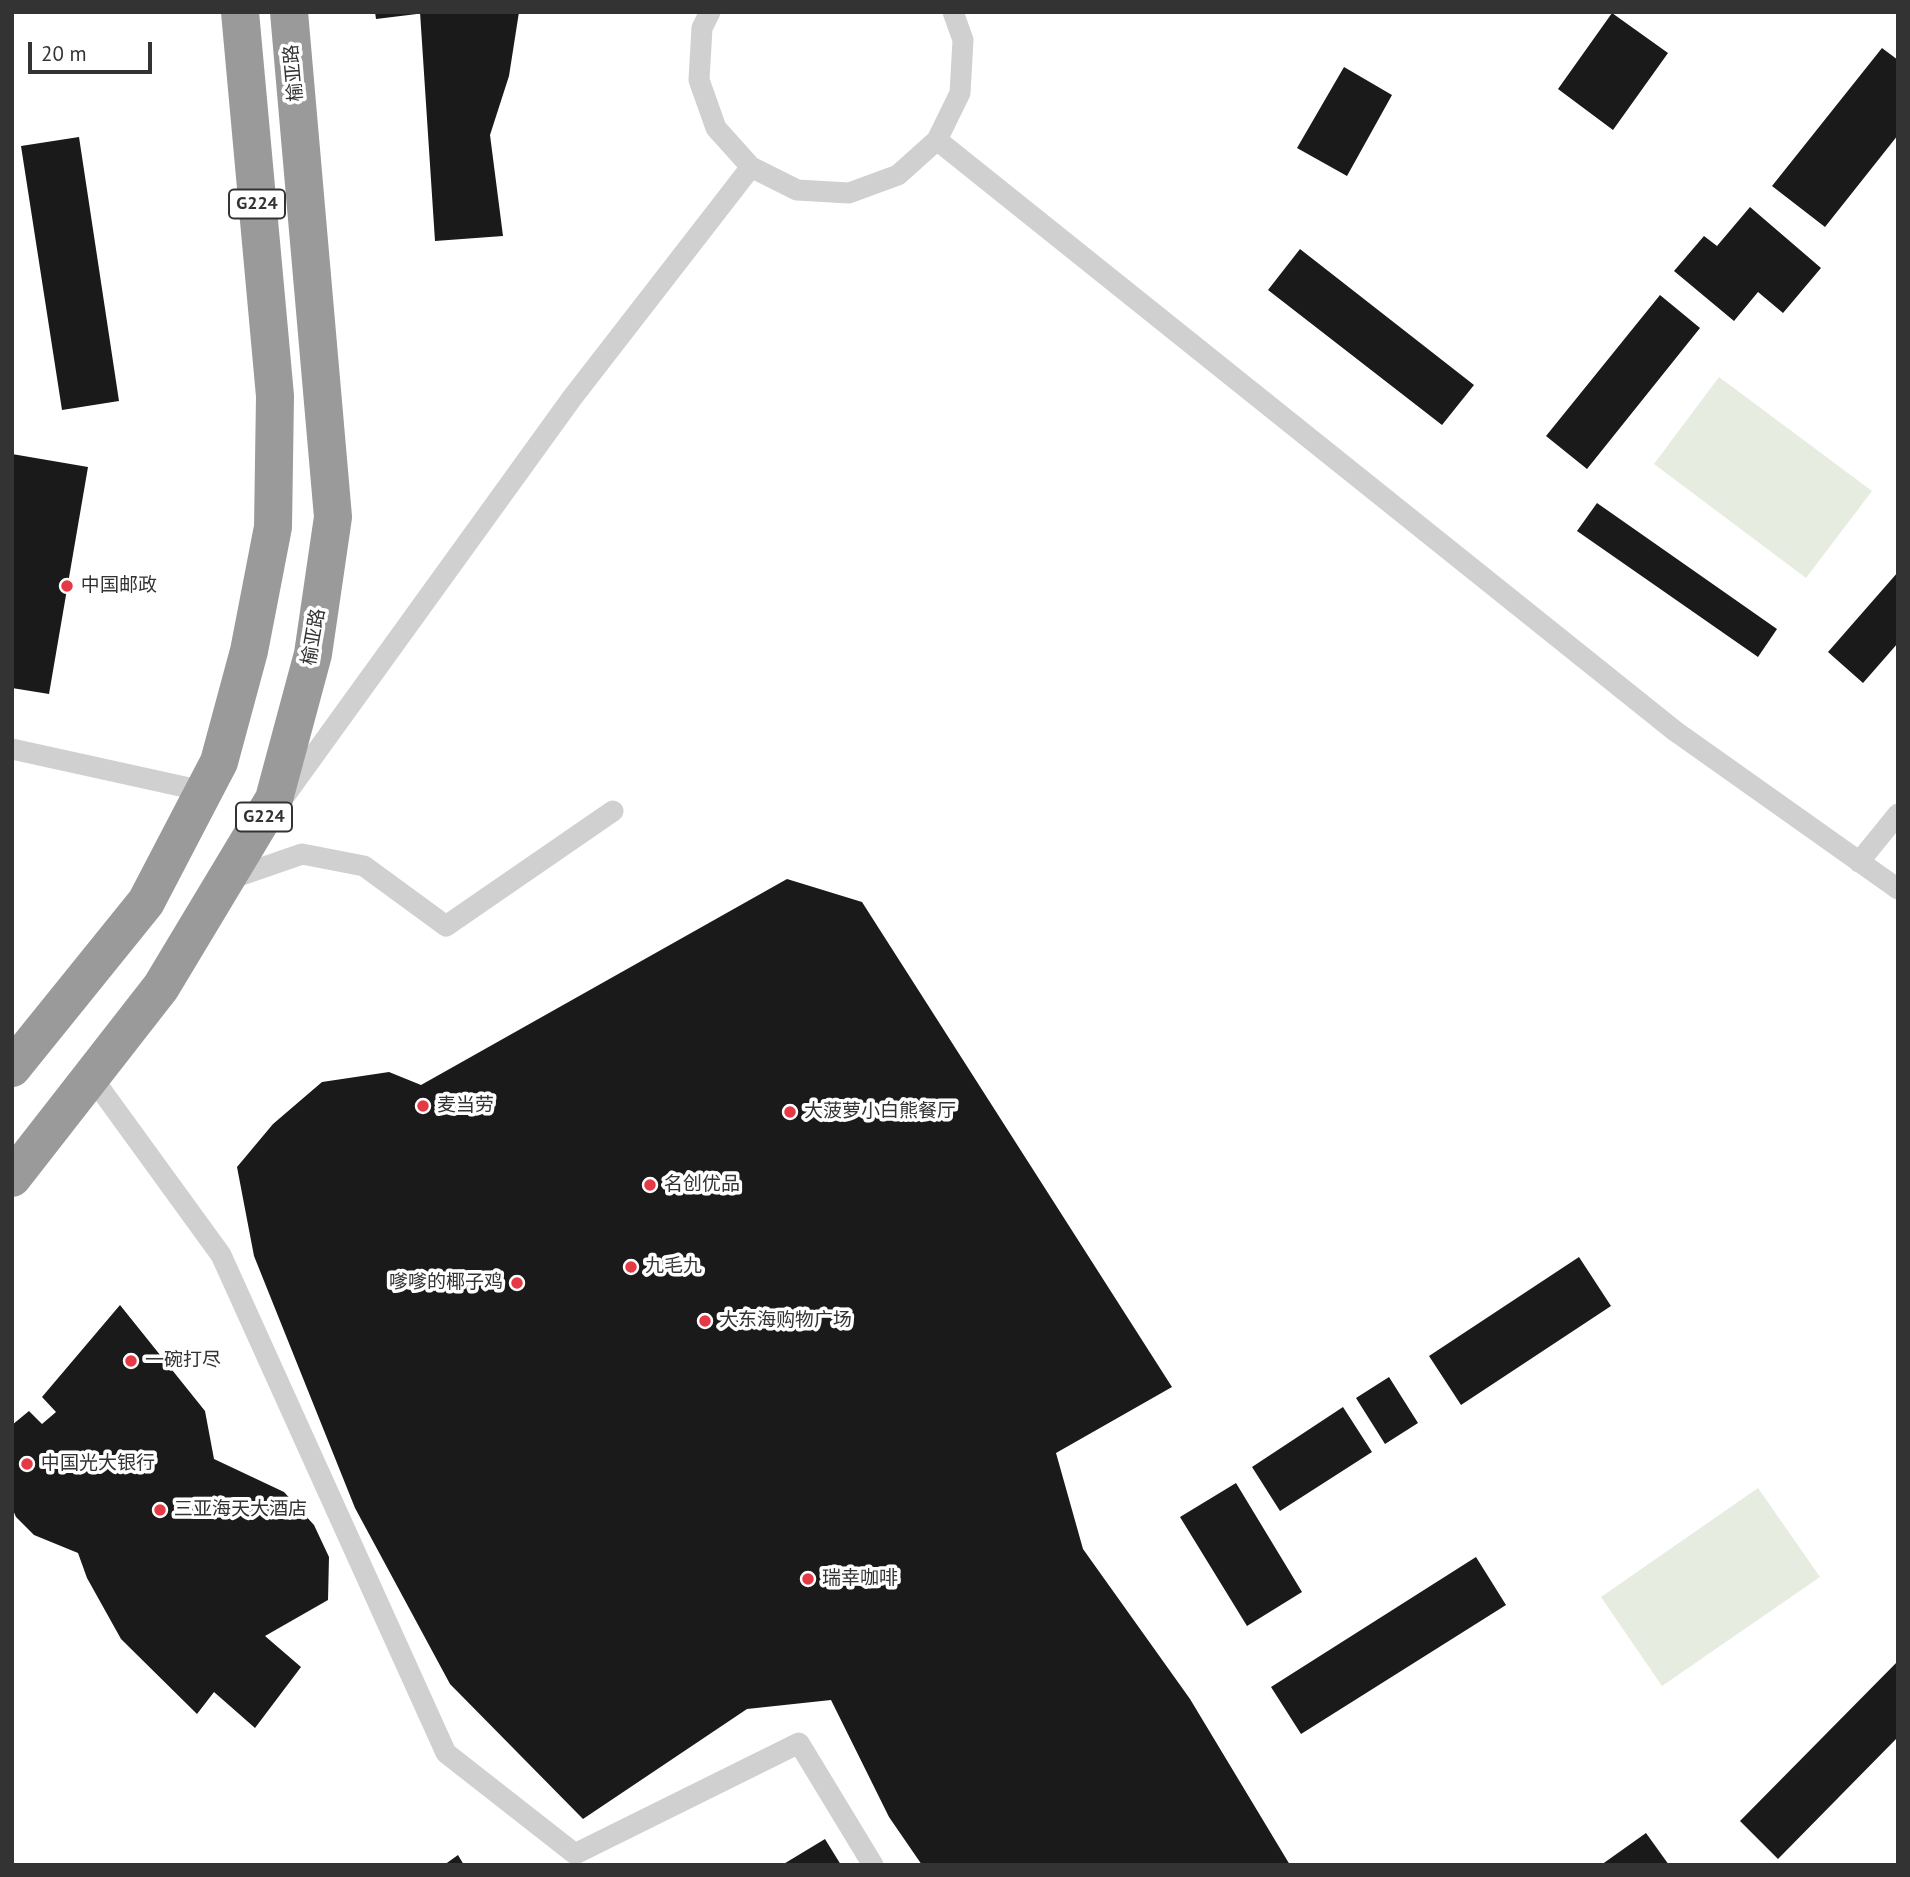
<!DOCTYPE html>
<html>
<head>
<meta charset="utf-8">
<style>
	body { margin:0 }
	#map { position:relative; width:1910px; height:1877px; overflow:hidden; background:#fff; font-family:"PT Sans",sans-serif }
	canvas { display:block }
	.frame { position:absolute; inset:0; border:14px solid #333; pointer-events:none }
	.scale { position:absolute; left:28px; top:42px; width:124px; height:32px; box-sizing:border-box; border:4px solid #333; border-top:0; padding-left:9px; font-size:21px; line-height:24px; white-space:nowrap; color:#333; -webkit-text-stroke:5px #fff; paint-order:stroke }
</style>
</head>
<body>
<div id="map">
<canvas width="1910" height="1877"></canvas>
<div class="frame"></div>
<div class="scale">20 m</div>
</div>
<script>
const context = document.querySelector('canvas').getContext('2d');
context.lineJoin = 'round';
function fillPath(path, color) {
  context.fillStyle = color;
  context.fill(path, 'evenodd');
}
function toPath(rows) {
  const path = new Path2D();
  for (const r of rows) {
    path.moveTo(r[0], r[1]);
    for (let i = 2; i < r.length; i += 2) path.lineTo(r[i], r[i + 1]);
  }
  return path;
}
function stroke(path, color, width, dash) {
  context.strokeStyle = color;
  context.lineWidth = width;
  context.lineCap = dash ? 'butt' : 'round';
  context.setLineDash(dash || []);
  context.stroke(path);
}
function drawText(font, color, halo, rows, align = 'center') {
  context.font = font + ' "PT Sans","Noto Sans SC",sans-serif';
  context.lineWidth = 7;
  context.setLineDash([]);
  context.textBaseline = 'middle';
  context.strokeStyle = halo;
  context.fillStyle = color;
  for (const [text, x, y, turn = 0] of rows) {
    context.save();
    context.translate(x, y);
    context.rotate((+turn || 0) * Math.PI / 180);
    context.textAlign = isNaN(turn) ? turn : align;
    if (halo) context.strokeText(text, 0, 0);
    context.fillText(text, 0, 0);
    context.restore();
  }
}
fillPath(toPath([
	[1719,377,1872,491,1806,578,1654,464],
	[1758,1488,1820,1577,1662,1686,1601,1597]
]), '#e6ecdf');
fillPath(toPath([
	[375,12,417,12,417,14,376,19],
	[420,12,519,12,509,76,490,135,503,236,435,241],
	[1612,13,1668,53,1613,130,1558,89],
	[1882,48,1898,60,1898,135,1825,227,1772,186],
	[1344,67,1392,95,1347,176,1297,148],
	[79,137,119,401,62,410,21,146],
	[1750,207,1821,268,1783,313,1758,292,1734,321,1674,271,1704,236,1717,246],
	[1300,249,1474,385,1442,425,1268,290],
	[1660,295,1700,328,1587,469,1546,436],
	[12,454,88,467,49,694,12,688],
	[1597,503,1777,629,1758,657,1577,531],
	[1898,572,1898,643,1863,683,1828,652],
	[787,879,862,902,1172,1387,1056,1453,1083,1549,1190,1699,1290,1865,922,1865,889,1817,831,1700,747,1709,583,1819,450,1684,355,1508,254,1256,237,1167,273,1124,322,1082,389,1072,421,1085],
	[1579,1257,1611,1306,1461,1405,1429,1356],
	[120,1305,205,1411,214,1459,284,1492,314,1525,329,1557,328,1600,265,1636,301,1667,255,1728,214,1692,197,1714,121,1639,87,1578,78,1553,34,1535,16,1517,12,1508,12,1425,29,1411,42,1424,56,1412,42,1397],
	[1389,1377,1418,1423,1385,1444,1356,1398],
	[1343,1407,1372,1452,1280,1511,1252,1467],
	[1236,1483,1302,1592,1247,1626,1180,1517],
	[1476,1557,1506,1605,1301,1734,1271,1687],
	[1898,1661,1898,1737,1778,1859,1740,1821],
	[1646,1833,1669,1865,1601,1865],
	[825,1839,841,1865,782,1865],
	[458,1855,464,1865,444,1865]
]), '#1a1a1a');
stroke(toPath([
	[710,12,702,28,699,80,716,128,751,167,797,190,849,193,898,175,937,140,960,93,963,40,953,12],
	[937,140,1675,731,1898,889],
	[12,749,203,791],
	[286,794,572,398,751,167],
	[1859,862,1898,814],
	[227,880,302,854,364,866,446,926,613,811],
	[91,1076,221,1255,446,1753,575,1854,799,1743,873,1865]
]), '#d0d0d0', 21);
stroke(toPath([
	[12,1068,146,902,219,762,249,651,273,527,275,396,240,12],
	[12,1178,161,987,274,799,313,654,333,517,289,12]
]), '#9a9a9a', 38);
for (const [x, y, r, color] of [
	[67,586,7,"#e63946"],
	[423,1106,7,"#e63946"],
	[790,1112,7,"#e63946"],
	[650,1185,7,"#e63946"],
	[631,1267,7,"#e63946"],
	[517,1283,7,"#e63946"],
	[705,1321,7,"#e63946"],
	[131,1361,7,"#e63946"],
	[27,1464,7,"#e63946"],
	[160,1510,7,"#e63946"],
	[808,1579,7,"#e63946"]
]) {
  const dot = new Path2D();
  dot.arc(x, y, r, 0, 2 * Math.PI);
  context.fillStyle = color;
  context.fill(dot);
  stroke(dot, '#fff', 2.5);
}
for (const [x, y, w] of [
	[257,204,56],
	[264,817,56]
]) {
  const box = new Path2D();
  box.roundRect(x - w / 2, y - 14.5, w, 29, 5);
  context.fillStyle = '#fff';
  context.fill(box);
  stroke(box, '#333', 2);
}
drawText('bold 18px', '#333', null, [
	["G224",257,204],
	["G224",264,817]
]);
drawText('19px', '#333', '#fff', [
	["榆亚路",294,73,-95],
	["榆亚路",314,637,-80]
]);
drawText('19px', '#333', '#fff', [
	["中国邮政",81,586],
	["麦当劳",437,1106],
	["大菠萝小白熊餐厅",804,1112],
	["名创优品",664,1185],
	["九毛九",645,1267],
	["嗲嗲的椰子鸡",503,1283,"right"],
	["大东海购物广场",719,1321],
	["一碗打尽",145,1361],
	["中国光大银行",41,1464],
	["三亚海天大酒店",174,1510],
	["瑞幸咖啡",822,1579]
], 'left');
</script>
</body>
</html>
